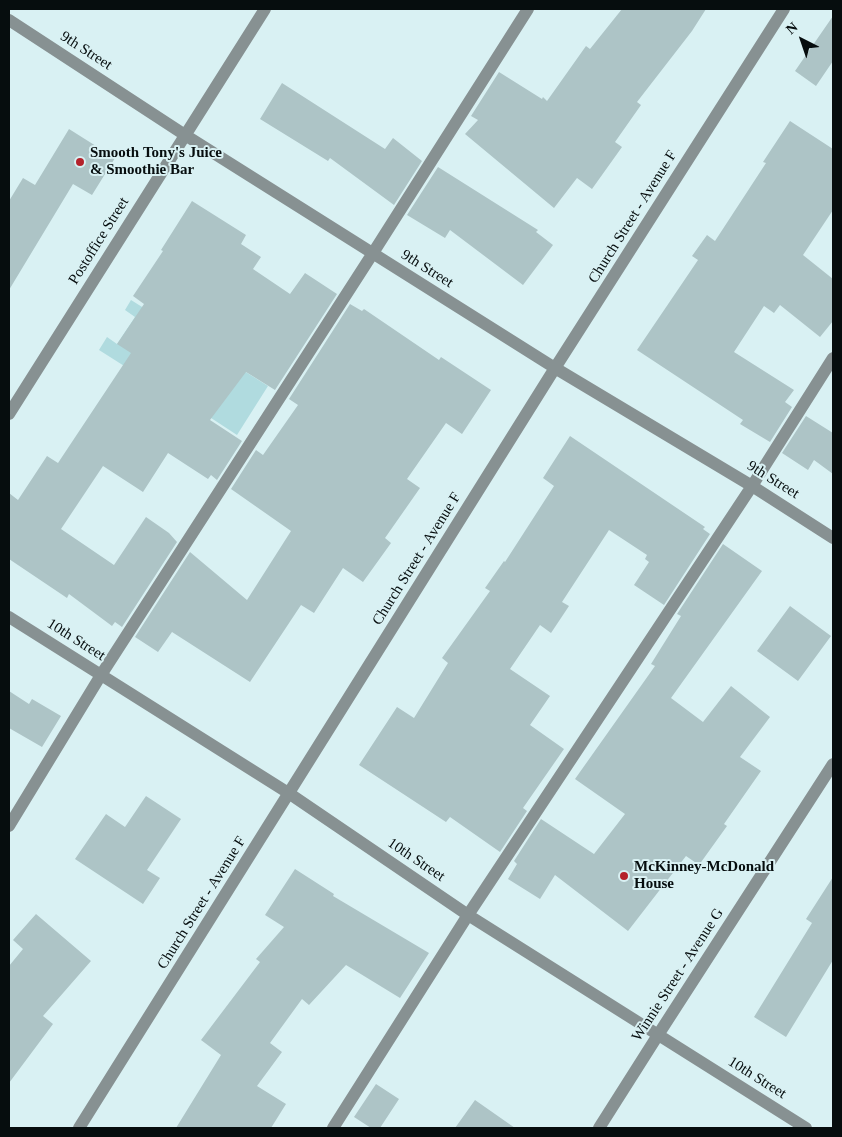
<!DOCTYPE html>
<html>
<head>
<meta charset="utf-8">
<style>
	body { margin:0 }
	#map { position:relative; width:842px; height:1137px; overflow:hidden; background:#d9f1f3; font-family:Georgia,serif }
	canvas { display:block }
	.frame { position:absolute; inset:0; border:10px solid #060d0e; pointer-events:none }
	.north { position:absolute; left:777px; top:15px; width:50px; height:50px; -webkit-text-stroke:4px #d9f1f3; paint-order:stroke; rotate:319deg; font-size:14px; font-weight:700; line-height:20px; text-align:center; color:#060d0e }
	.north::after { content:''; display:block; margin:auto; width:18px; height:22px; background:#060d0e; clip-path:polygon(50% 0,100% 100%,50% 72%,0 100%) }
</style>
</head>
<body>
<div id="map">
<canvas width="842" height="1137"></canvas>
<div class="frame"></div>
<div class="north">N</div>
</div>
<script>
const context = document.querySelector('canvas').getContext('2d');
context.lineJoin = 'round';
function fillPath(path, color) {
  context.fillStyle = color;
  context.fill(path, 'evenodd');
}
function toPath(rows) {
  const path = new Path2D();
  for (const r of rows) {
    path.moveTo(r[0], r[1]);
    for (let i = 2; i < r.length; i += 2) path.lineTo(r[i], r[i + 1]);
  }
  return path;
}
function stroke(path, color, width, dash) {
  context.strokeStyle = color;
  context.lineWidth = width;
  context.lineCap = dash ? 'butt' : 'round';
  context.setLineDash(dash || []);
  context.stroke(path);
}
function drawText(font, color, halo, rows, align = 'center') {
  context.font = font + ' Georgia,serif';
  context.lineWidth = 4;
  context.setLineDash([]);
  context.textBaseline = 'middle';
  context.strokeStyle = halo;
  context.fillStyle = color;
  for (const [text, x, y, turn = 0] of rows) {
    context.save();
    context.translate(x, y);
    context.rotate((+turn || 0) * Math.PI / 180);
    context.textAlign = isNaN(turn) ? turn : align;
    if (halo) context.strokeText(text, 0, 0);
    context.fillText(text, 0, 0);
    context.restore();
  }
}
fillPath(toPath([
	[131,300,268,386,237,435,205,414,203,416,99,350,107,337,117,344,135,317,125,310]
]), '#b0dbdf');
fillPath(toPath([
	[622,9,706,9,692,31,637,102,641,105,615,142,622,147,592,189,577,178,554,208,465,134,478,120,471,116,499,72,542,99,543,97,547,101,586,46,590,49],
	[833,16,833,61,816,86,795,71],
	[282,83,385,149,393,138,422,161,394,205,330,158,328,161,260,119],
	[790,121,833,149,833,210,803,255,833,279,833,321,820,337,780,305,774,313,764,306,734,352,794,390,785,402,792,407,770,442,740,424,743,420,637,350,698,260,692,256,707,235,715,241,766,163,763,162],
	[69,129,115,158,92,195,73,184,9,290,9,201,23,178,35,185],
	[438,167,538,230,536,232,553,245,523,285,450,230,445,238,407,215],
	[192,201,246,235,241,244,261,257,253,269,290,294,305,273,337,294,275,390,246,372,210,420,242,441,217,480,211,475,208,479,168,453,143,492,103,466,61,529,114,565,146,517,169,533,177,542,122,627,115,622,112,626,69,594,67,598,9,559,9,493,18,500,47,456,58,463,131,353,117,344,144,304,133,296,163,251,161,250],
	[350,304,362,311,364,309,439,360,441,357,491,390,462,434,446,423,407,479,420,488,385,538,391,543,363,582,343,568,314,613,301,605,250,682,172,632,158,652,135,637,190,552,247,600,291,531,231,489,256,450,263,455,298,405,289,399],
	[806,416,833,433,833,474,814,460,808,470,782,453],
	[570,436,705,527,703,529,710,534,664,605,634,585,649,562,645,559,647,555,609,530,562,602,569,606,551,633,540,625,510,669,550,696,530,725,564,749,523,808,527,811,500,852,450,817,446,822,359,765,397,707,414,718,448,663,442,658,490,591,485,588,504,561,505,562,554,486,543,478],
	[723,544,762,571,671,698,703,722,731,686,770,717,740,757,761,771,724,824,727,826,699,865,686,856,628,931,555,875,540,899,508,879,517,864,514,861,541,819,594,854,625,814,575,779,655,666,651,664,681,616,677,614],
	[790,606,831,636,798,681,757,651],
	[9,691,29,704,32,699,61,716,42,747,9,728],
	[146,796,181,819,147,870,160,878,143,904,75,859,106,814,125,827],
	[295,869,334,894,333,896,429,953,400,998,346,965,309,1005,302,999,270,1043,282,1052,257,1086,286,1104,271,1128,176,1128,221,1055,201,1040,260,962,256,959,284,927,265,915],
	[833,877,833,960,786,1037,754,1017,812,923,806,919],
	[36,914,91,961,43,1016,53,1024,9,1083,9,966,23,949,13,940],
	[376,1084,399,1099,380,1128,371,1128,354,1117],
	[475,1100,515,1128,455,1128]
]), '#adc4c6');
stroke(toPath([
	[9,20,185,135,555,368,752,486,833,538],
	[9,414,265,9],
	[9,617,290,794,468,915,806,1128],
	[9,826,101,675,373,253,528,9],
	[79,1128,555,368,784,9],
	[333,1128,468,915,752,486,833,358],
	[599,1128,658,1035,833,764]
]), '#879192', 12);
for (const [x, y, r, color] of [
	[80,162,5,"#b4222b"],
	[624,876,5,"#b4222b"]
]) {
  const dot = new Path2D();
  dot.arc(x, y, r, 0, 2 * Math.PI);
  context.fillStyle = color;
  context.fill(dot);
  stroke(dot, '#d9f1f3', 2);
}
drawText('15px', '#060d0e', '#d9f1f3', [
	["9th Street",86,51,33],
	["Church Street - Avenue F",633,217,-58],
	["Postoffice Street",99,241,-58],
	["9th Street",427,269,32],
	["9th Street",773,480,32],
	["Church Street - Avenue F",417,559,-58],
	["10th Street",76,640,32],
	["10th Street",416,860,34],
	["Church Street - Avenue F",202,903,-58],
	["Winnie Street - Avenue G",678,975,-57],
	["10th Street",757,1078,32]
]);
drawText('bold 15px', '#060d0e', '#d9f1f3', [
	["Smooth Tony's Juice",90,153],
	["& Smoothie Bar",90,170],
	["McKinney-McDonald",634,867],
	["House",634,884]
], 'left');
</script>
</body>
</html>
